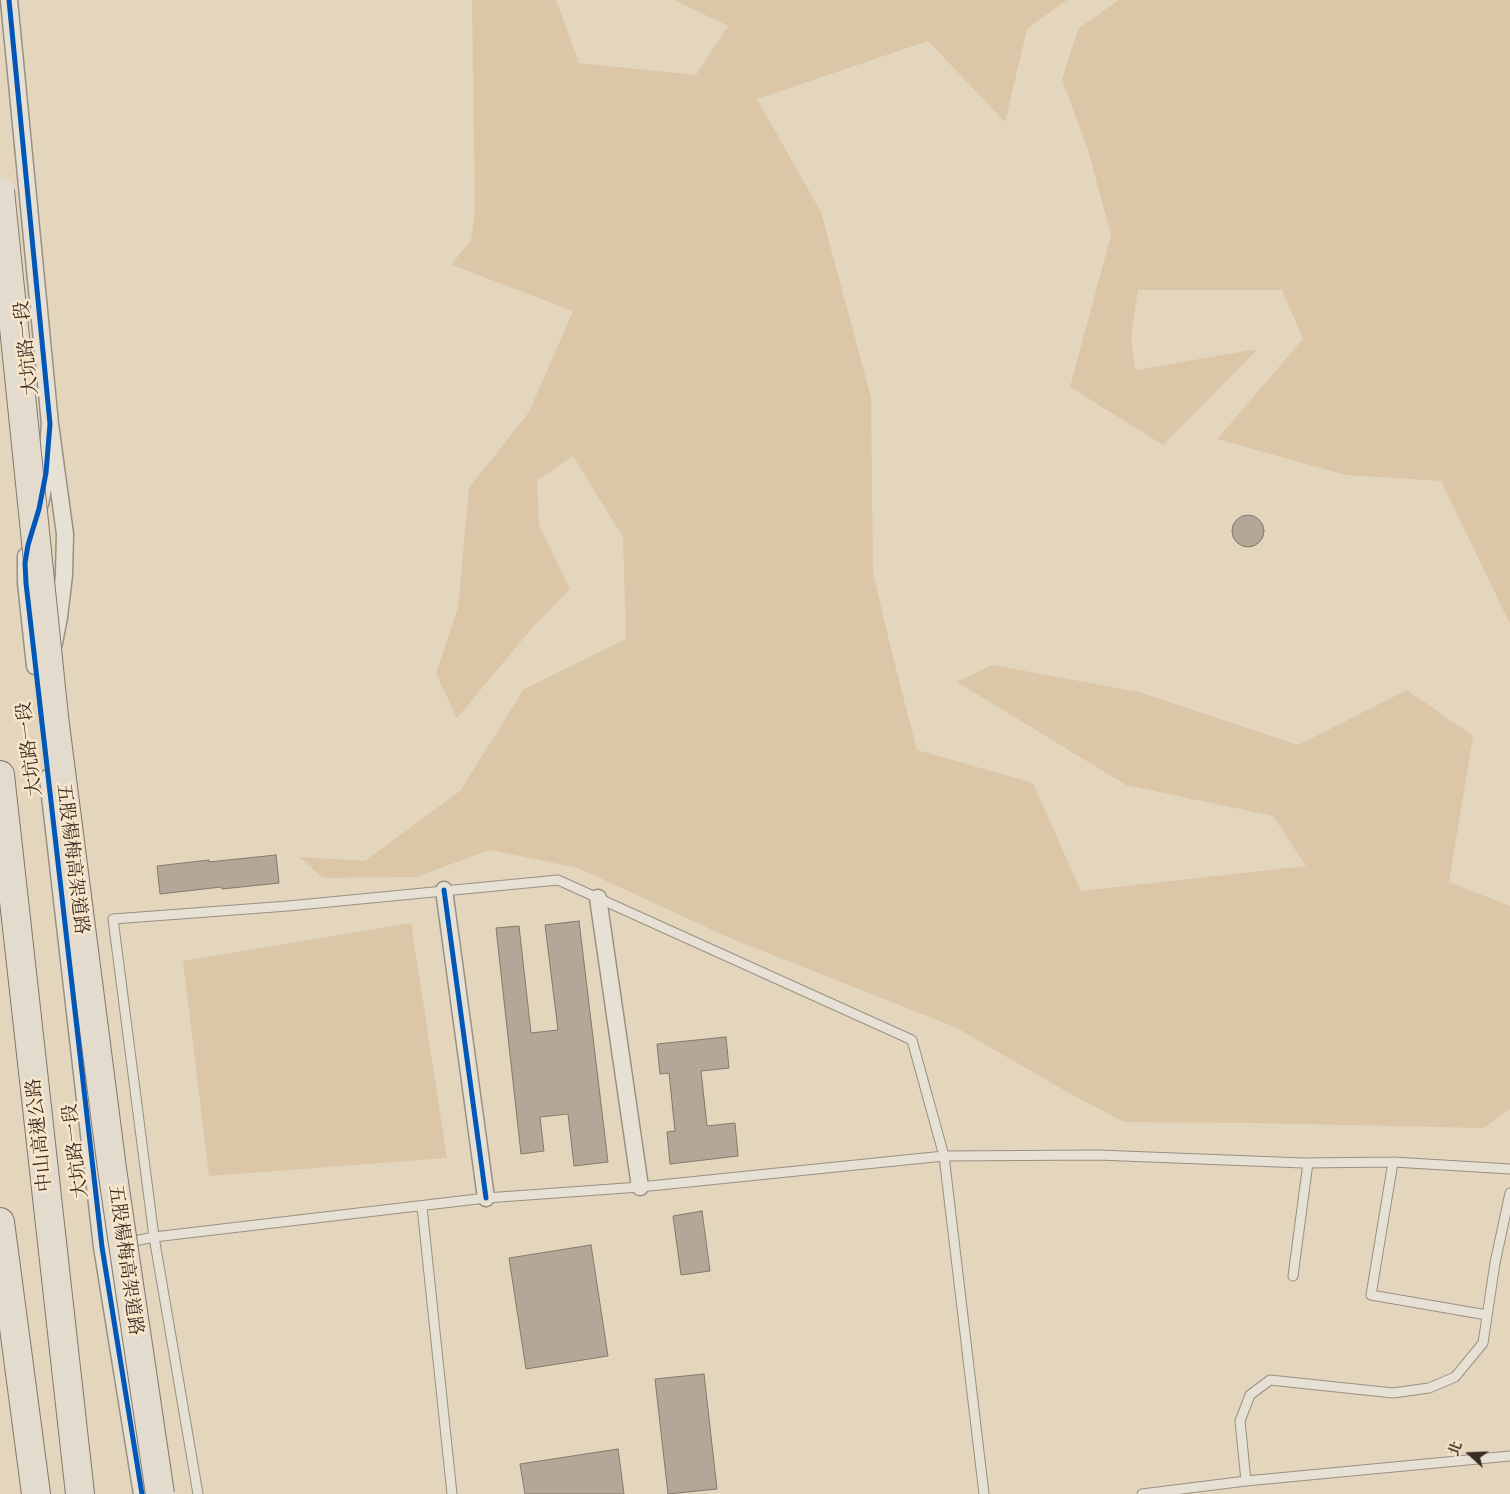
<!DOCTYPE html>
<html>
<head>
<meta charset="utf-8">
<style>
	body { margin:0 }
	#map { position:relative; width:1510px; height:1494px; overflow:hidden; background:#e4d5bd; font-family:"Old Standard TT","Noto Serif TC",serif }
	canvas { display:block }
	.north { position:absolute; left:1445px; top:1429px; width:50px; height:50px; -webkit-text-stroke:4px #f7e6ca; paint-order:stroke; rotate:290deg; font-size:14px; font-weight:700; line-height:20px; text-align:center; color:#392a23 }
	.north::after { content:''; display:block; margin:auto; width:18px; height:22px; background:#392a23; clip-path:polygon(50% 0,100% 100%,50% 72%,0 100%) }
</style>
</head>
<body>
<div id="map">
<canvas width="1510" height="1494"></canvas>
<div class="north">北</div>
</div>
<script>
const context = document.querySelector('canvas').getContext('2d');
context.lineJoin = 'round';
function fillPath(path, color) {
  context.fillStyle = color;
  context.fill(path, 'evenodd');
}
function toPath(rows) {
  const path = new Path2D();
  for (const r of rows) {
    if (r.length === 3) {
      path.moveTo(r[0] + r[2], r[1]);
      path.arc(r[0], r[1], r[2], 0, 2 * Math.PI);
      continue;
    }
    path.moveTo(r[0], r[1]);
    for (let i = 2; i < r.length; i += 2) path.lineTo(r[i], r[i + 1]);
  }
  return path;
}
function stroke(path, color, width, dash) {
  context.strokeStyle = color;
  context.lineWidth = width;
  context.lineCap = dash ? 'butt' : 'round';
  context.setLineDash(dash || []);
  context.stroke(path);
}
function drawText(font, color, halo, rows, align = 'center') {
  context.font = font + ' "Old Standard TT","Noto Serif TC",serif';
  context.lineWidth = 5;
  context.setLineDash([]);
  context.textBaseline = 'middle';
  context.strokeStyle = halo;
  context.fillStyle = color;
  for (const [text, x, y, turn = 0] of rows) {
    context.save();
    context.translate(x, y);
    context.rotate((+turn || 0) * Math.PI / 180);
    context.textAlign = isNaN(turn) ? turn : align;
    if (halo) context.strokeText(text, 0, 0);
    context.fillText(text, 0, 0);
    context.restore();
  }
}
fillPath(toPath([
	[472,0,556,0,579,63,696,75,728,26,674,0,1067,0,1027,29,1005,122,928,41,757,99,821,212,871,397,873,572,892,653,917,750,1033,783,1081,891,1306,866,1273,816,1126,785,957,682,992,665,1139,692,1298,745,1407,690,1473,736,1449,882,1510,906,1510,1109,1484,1128,1253,1123,1124,1122,1069,1093,955,1027,732,939,578,868,490,850,416,877,323,878,299,857,365,861,460,791,524,689,626,639,623,537,573,456,537,481,539,525,570,589,533,627,457,718,436,674,458,607,469,488,529,412,573,311,452,265,450,266,471,240,475,212],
	[1119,0,1510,0,1510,624,1441,481,1346,475,1217,439,1303,339,1282,290,1138,290,1131,337,1135,370,1258,349,1163,445,1070,387,1111,235,1088,150,1062,79,1078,29],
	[411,923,447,1158,209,1176,183,961]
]), '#dbc7a8');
const building = toPath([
	[1248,531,16],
	[276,855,279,883,222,889,221,887,160,894,157,866,209,860,209,862,276,855],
	[579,921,608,1162,574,1166,568,1114,540,1117,544,1151,521,1154,496,928,519,926,531,1033,558,1030,545,925,579,921],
	[726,1037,729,1068,701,1071,707,1126,735,1123,738,1156,670,1164,667,1132,675,1131,669,1073,660,1074,657,1044,726,1037],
	[702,1211,710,1271,681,1275,673,1216,702,1211],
	[591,1245,608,1356,526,1369,509,1258,591,1245],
	[704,1374,717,1489,668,1494,655,1379,704,1374],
	[618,1449,624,1494,525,1494,520,1464,618,1449]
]);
fillPath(building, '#b3a898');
stroke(building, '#82796c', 1);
const lane = toPath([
	[1393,1162,1371,1295,1487,1315],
	[422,1207,452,1494],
	[125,1243,154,1237,486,1198,640,1187,944,1156,1098,1155,1303,1163,1393,1162,1510,1169],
	[1293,1276,1308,1163],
	[1246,1481,1240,1421,1250,1395,1270,1380,1393,1393,1429,1388,1455,1377,1483,1343,1495,1263,1510,1193],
	[198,1494,154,1237,113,919,288,906,558,880,912,1040,944,1156,984,1494],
	[1142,1494,1246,1481,1510,1456]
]);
const street = toPath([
	[9,0,50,424,65,534,64,575,59,617,54,643],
	[40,504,46,473,50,424],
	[26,556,26,583,35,666],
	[48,778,102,1247,142,1494],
	[444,890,486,1198],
	[598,898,640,1187]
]);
const highway = toPath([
	[0,775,80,1494],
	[0,1222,36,1494]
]);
stroke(lane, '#9a9082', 11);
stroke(street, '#9a9082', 19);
stroke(highway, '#82796c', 30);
stroke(lane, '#e7e0d5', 9);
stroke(street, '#e7e0d5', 16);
stroke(highway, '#e3dbce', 28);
const highwayBridge = toPath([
	[0,191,54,717,112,1169,160,1494]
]);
stroke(highwayBridge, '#82796c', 30, []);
stroke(highwayBridge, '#e3dbce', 28);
stroke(toPath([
	[9,0,50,424,46,473,39,509,28,545,25,563,26,583,102,1247,142,1494],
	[444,890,486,1198]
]), '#0057b8', 5);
drawText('19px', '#392a23', '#f7e6ca', [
	["大坑路一段",27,348,-96],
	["大坑路一段",30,749,-97],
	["五股楊梅高架道路",72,859,83],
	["中山高速公路",40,1135,-96],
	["大坑路一段",76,1151,-97],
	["五股楊梅高架道路",125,1260,82]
]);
</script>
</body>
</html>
